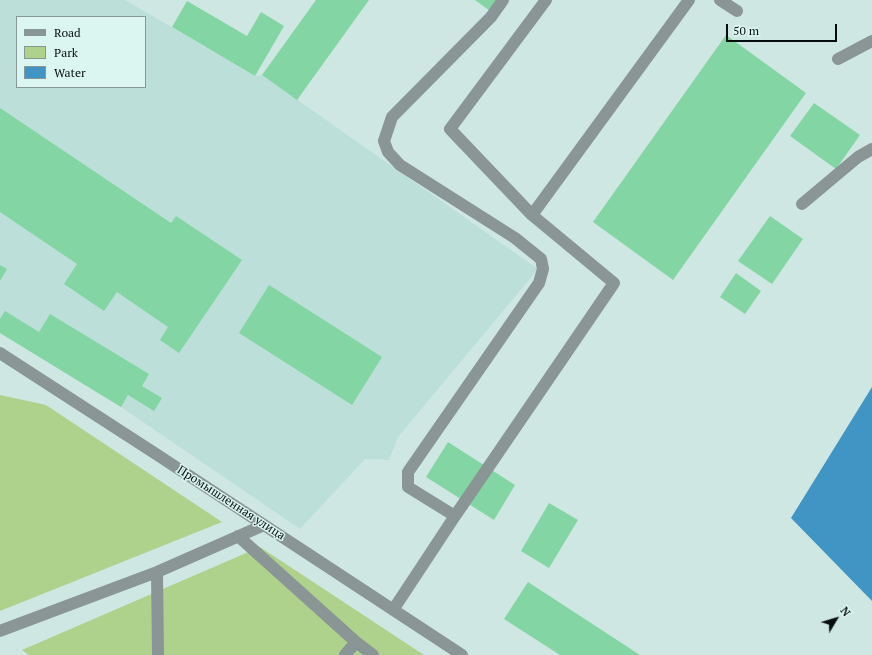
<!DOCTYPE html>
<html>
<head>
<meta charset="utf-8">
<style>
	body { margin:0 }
	#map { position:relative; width:872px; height:655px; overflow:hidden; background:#cee7e3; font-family:"PT Serif",serif }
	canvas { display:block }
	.legend { position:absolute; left:16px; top:16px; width:130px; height:72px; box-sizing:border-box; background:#dbf5f0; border:1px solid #869995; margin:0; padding:5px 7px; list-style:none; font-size:12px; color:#060e0d }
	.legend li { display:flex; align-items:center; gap:8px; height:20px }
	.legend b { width:20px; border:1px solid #869995 }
	.north { position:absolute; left:816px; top:599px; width:40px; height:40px; -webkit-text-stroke:3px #dbf5f0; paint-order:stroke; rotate:52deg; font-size:11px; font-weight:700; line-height:16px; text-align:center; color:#060e0d }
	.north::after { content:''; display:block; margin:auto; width:14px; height:18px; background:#060e0d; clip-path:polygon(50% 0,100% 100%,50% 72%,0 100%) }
	.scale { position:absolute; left:726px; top:24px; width:111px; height:18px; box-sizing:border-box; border:2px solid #060e0d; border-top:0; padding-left:5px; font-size:12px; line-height:14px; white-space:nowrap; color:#060e0d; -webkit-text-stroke:3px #dbf5f0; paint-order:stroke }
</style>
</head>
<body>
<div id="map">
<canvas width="872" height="655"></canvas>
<ul class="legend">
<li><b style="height:5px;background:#8a9596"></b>Road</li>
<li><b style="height:11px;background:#aed18c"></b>Park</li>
<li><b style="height:11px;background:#4195c4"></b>Water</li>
</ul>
<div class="north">N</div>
<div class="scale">50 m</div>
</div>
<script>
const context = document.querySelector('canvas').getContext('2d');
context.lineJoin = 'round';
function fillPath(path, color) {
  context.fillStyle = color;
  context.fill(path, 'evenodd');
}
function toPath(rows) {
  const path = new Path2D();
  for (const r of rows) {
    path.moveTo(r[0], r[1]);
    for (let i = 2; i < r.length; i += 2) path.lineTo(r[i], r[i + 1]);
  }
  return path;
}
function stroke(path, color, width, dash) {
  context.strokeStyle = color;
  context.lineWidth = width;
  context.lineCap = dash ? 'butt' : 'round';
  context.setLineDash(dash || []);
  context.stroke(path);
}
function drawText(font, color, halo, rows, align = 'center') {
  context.font = font + ' "PT Serif",serif';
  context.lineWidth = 3;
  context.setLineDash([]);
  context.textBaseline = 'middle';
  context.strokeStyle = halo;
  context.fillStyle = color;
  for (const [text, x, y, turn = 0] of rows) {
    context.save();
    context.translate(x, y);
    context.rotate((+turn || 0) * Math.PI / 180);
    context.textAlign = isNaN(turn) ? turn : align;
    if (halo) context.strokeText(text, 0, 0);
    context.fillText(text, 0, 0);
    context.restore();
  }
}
fillPath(toPath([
	[0,0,125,0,255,76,262,75,538,269,398,437,389,460,365,459,300,529,121,407,0,333],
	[17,17,145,17,145,87,17,87]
]), '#bcdfd9');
fillPath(toPath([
	[0,395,46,405,222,522,0,611],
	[260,547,424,655,29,655,22,650]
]), '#aed18c');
fillPath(toPath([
	[872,387,872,601,791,518]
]), '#4195c4');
fillPath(toPath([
	[316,0,369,0,297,100,262,75],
	[475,0,498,0,490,11],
	[187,1,247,36,261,12,284,26,255,76,172,27],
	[726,35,806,93,673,280,593,222],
	[814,103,860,135,836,169,790,136],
	[0,108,171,223,176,216,242,260,179,353,160,340,168,327,117,292,104,311,64,284,77,264,0,212],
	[770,216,803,239,772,284,738,261],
	[0,265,7,269,0,281],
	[736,273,761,291,745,314,720,297],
	[269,285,382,357,352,405,239,333],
	[5,311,39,332,50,314,149,374,142,386,162,398,154,411,128,395,121,407,0,333,0,319],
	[448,442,515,485,494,520,426,477],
	[549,503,578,520,549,568,521,551],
	[528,582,640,655,560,655,504,619]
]), '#84d5a4');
stroke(toPath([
	[720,0,737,11],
	[838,59,872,41],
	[802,204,858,157,872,149],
	[532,215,689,0],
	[0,353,156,454,462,655],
	[455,516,614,283,532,215,450,129,546,0],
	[238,536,356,642,373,655],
	[157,572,158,655],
	[393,610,455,516,408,487,408,472,539,283,543,269,541,259,515,238,400,165,388,152,384,141,392,117,491,17,503,0],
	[0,631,157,572,264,525],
	[345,655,356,642]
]), '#8a9596', 12);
drawText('12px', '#060e0d', '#dbf5f0', [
	["Промышленная улица",231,503,33]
]);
</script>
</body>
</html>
